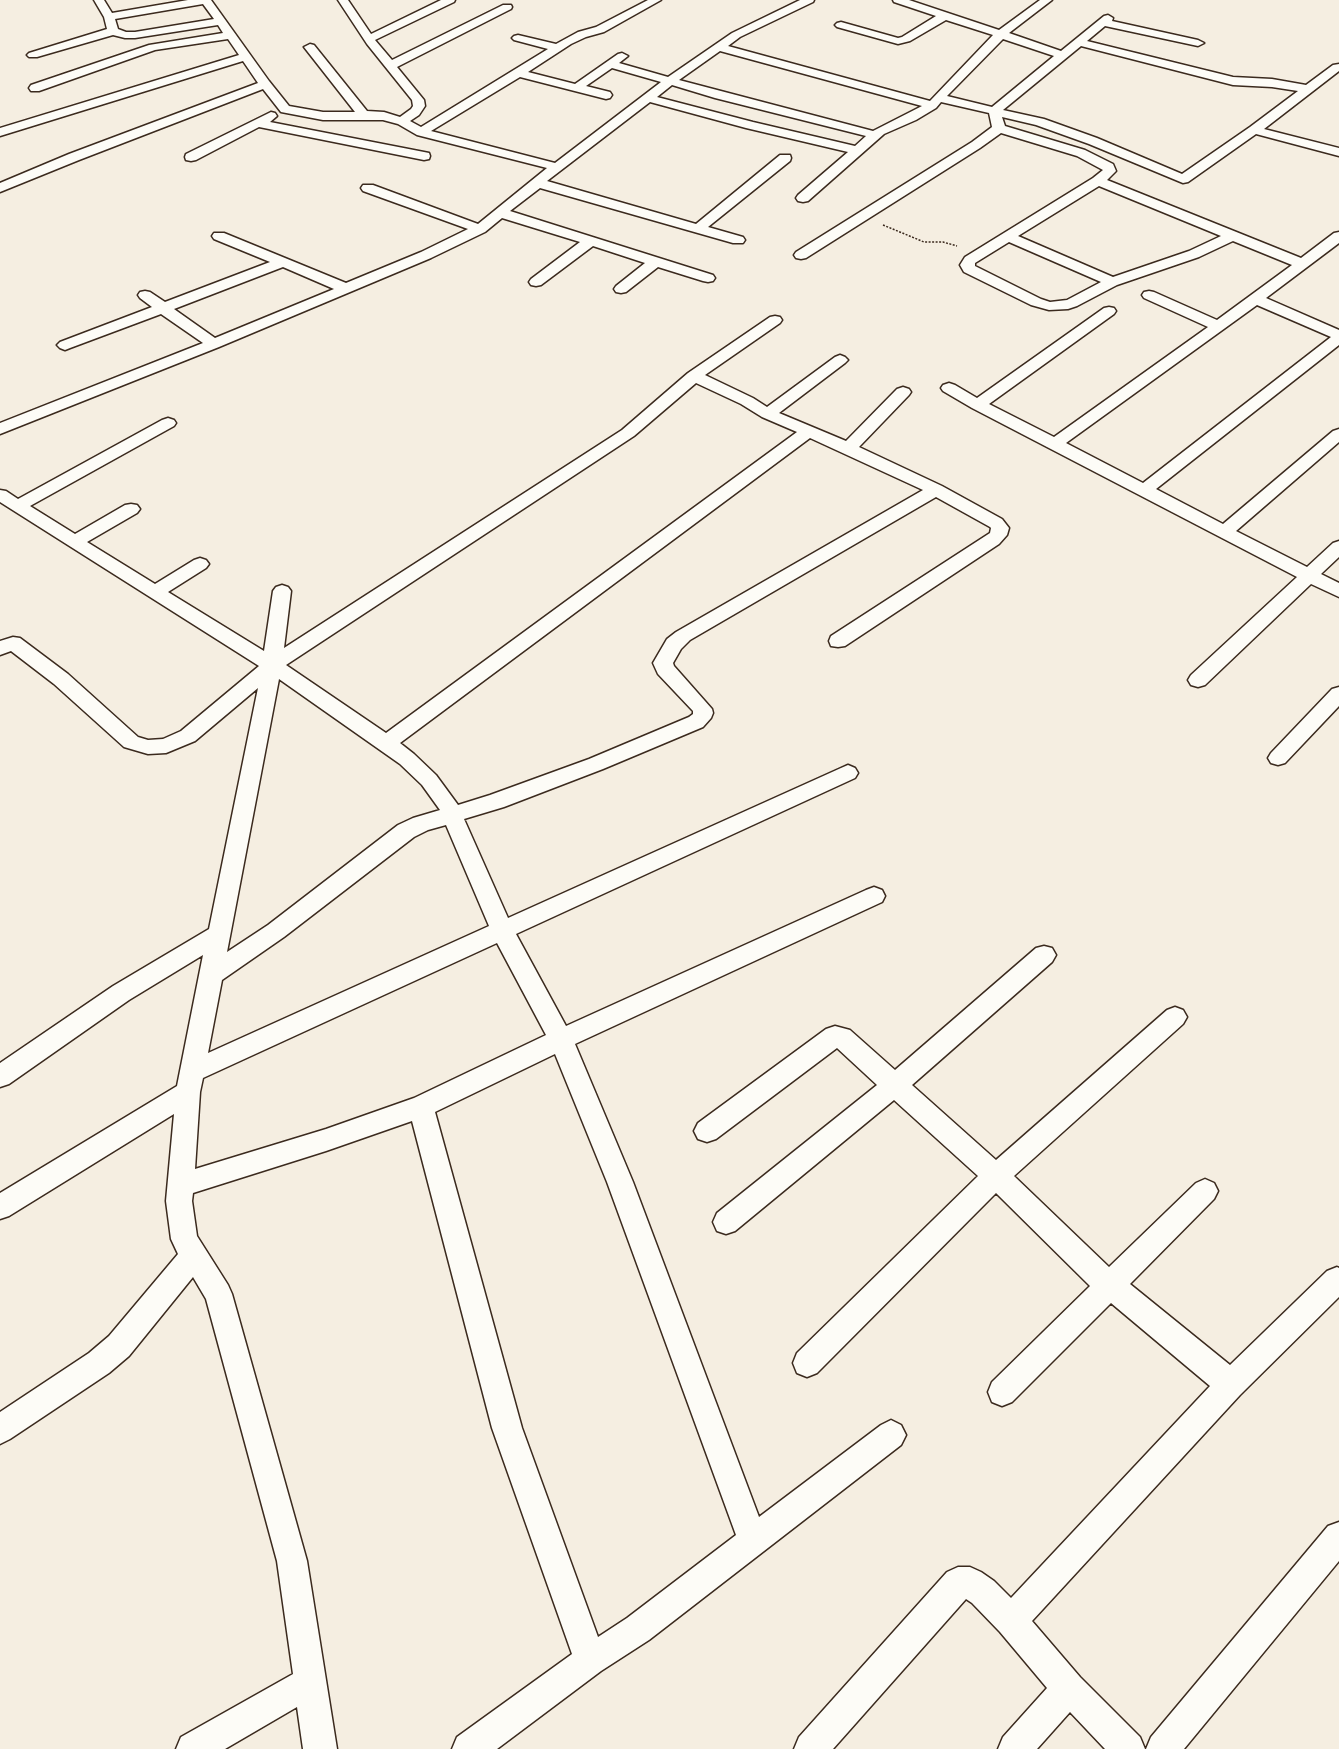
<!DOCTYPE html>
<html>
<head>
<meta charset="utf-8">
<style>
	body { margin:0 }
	canvas { display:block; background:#f5eee1 }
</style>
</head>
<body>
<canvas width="1339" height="1749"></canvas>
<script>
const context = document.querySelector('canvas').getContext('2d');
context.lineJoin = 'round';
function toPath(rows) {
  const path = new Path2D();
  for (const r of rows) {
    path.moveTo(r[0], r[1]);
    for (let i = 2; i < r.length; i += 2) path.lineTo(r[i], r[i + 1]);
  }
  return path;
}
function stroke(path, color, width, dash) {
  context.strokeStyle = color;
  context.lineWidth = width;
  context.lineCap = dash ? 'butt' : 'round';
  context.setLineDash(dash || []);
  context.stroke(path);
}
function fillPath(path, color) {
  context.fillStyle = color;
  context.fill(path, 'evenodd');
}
const street = toPath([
	[94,0,104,0,112,13,188,0,211,0,269,81,289,106,323,112,355,112,304,47,310,44,314,45,367,111,384,112,400,117,411,109,413,106,412,100,367,44,338,0,348,0,371,34,441,0,455,0,454,2,375,40,392,60,503,5,511,5,512,7,511,9,397,67,424,100,425,106,419,115,410,121,421,127,548,49,514,40,512,38,514,36,518,35,556,44,578,32,596,27,648,0,661,0,604,32,586,37,571,44,528,72,575,84,618,54,622,53,628,56,619,63,668,77,732,33,800,0,814,0,813,2,740,37,728,46,930,101,993,35,946,20,910,41,898,44,837,27,835,25,837,23,841,22,898,38,902,37,936,16,894,2,893,0,909,0,999,30,1040,0,1052,0,1009,33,1061,51,1104,16,1108,15,1113,18,1112,21,1198,40,1204,43,1198,46,1105,26,1087,41,1233,77,1272,79,1306,85,1333,65,1339,64,1339,71,1264,129,1339,148,1339,156,1256,134,1188,182,1183,183,1089,144,1036,125,1002,117,1005,126,1085,150,1113,164,1116,171,1107,180,1301,258,1334,233,1339,232,1339,243,1266,298,1339,330,1339,345,1156,489,1223,524,1333,431,1339,429,1339,442,1236,531,1307,567,1333,543,1339,541,1339,557,1321,574,1339,583,1339,597,1311,584,1205,685,1198,687,1191,685,1188,680,1191,675,1297,577,972,408,943,391,941,388,943,385,949,383,955,385,977,398,1104,308,1109,307,1114,308,1116,311,1114,314,989,404,1054,437,1208,327,1144,298,1142,295,1144,292,1149,291,1154,292,1217,320,1292,265,1233,241,1199,257,1117,285,1077,306,1068,309,1049,310,1031,305,964,272,960,265,965,257,1093,178,1103,170,1077,156,1001,133,980,148,806,258,801,259,796,258,794,255,796,252,972,142,992,127,989,113,941,102,936,108,916,120,884,134,808,201,803,202,798,201,796,198,798,195,848,152,746,128,650,102,547,181,696,224,780,155,790,155,791,158,790,161,708,227,743,237,745,240,743,243,733,243,540,188,510,211,713,275,715,278,713,281,708,282,703,281,658,267,626,292,621,293,616,292,614,289,616,286,645,263,593,246,541,285,536,286,531,285,529,282,531,279,580,242,502,218,485,232,431,258,219,347,0,434,0,423,203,343,161,314,70,348,65,350,60,348,57,345,60,342,152,307,140,298,138,295,140,292,145,291,150,292,165,302,270,262,214,239,212,236,214,233,224,233,346,283,421,252,468,229,363,191,361,188,363,185,373,185,478,224,547,168,417,135,398,124,383,120,323,120,281,112,263,89,79,160,0,192,0,183,69,154,258,83,243,61,0,136,0,128,239,55,228,39,155,50,39,91,31,91,29,88,31,85,149,45,223,33,218,25,135,38,125,38,113,35,37,57,29,57,27,55,29,53,107,29,104,17,94,0],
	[203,4,214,19,135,32,126,32,118,29,115,19,203,4],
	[1003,39,1054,56,992,107,947,96,1003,39],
	[1081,46,1233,85,1272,87,1298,91,1250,127,1182,174,1097,138,1044,119,1003,110,1081,46],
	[720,51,922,106,873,131,679,80,720,51],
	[612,68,661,82,555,163,431,131,520,77,606,99,610,98,612,95,610,92,586,86,612,68],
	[672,85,715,98,866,136,855,146,753,122,657,97,672,85],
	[1099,186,1221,236,1189,251,1113,277,1018,236,1099,186],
	[1009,242,1101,282,1067,300,1050,302,1041,299,975,266,975,263,1009,242],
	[283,267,334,289,215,338,174,309,283,267],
	[1257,305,1331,337,1143,483,1066,443,1257,305],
	[271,112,275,113,277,116,270,122,424,152,429,153,430,156,429,159,424,160,259,127,196,160,191,161,186,160,185,157,186,154,271,112],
	[775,316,780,317,782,320,780,323,705,375,753,398,767,407,835,357,840,355,845,357,848,360,845,363,779,413,846,441,897,389,903,387,909,389,911,392,909,395,859,447,942,486,1002,519,1009,528,1007,535,999,544,845,646,838,647,831,646,829,641,831,636,990,533,991,528,990,527,936,497,690,640,681,649,673,663,674,666,712,709,713,713,711,718,703,727,603,769,504,807,464,819,508,918,841,768,848,765,855,768,858,773,855,778,516,934,566,1026,866,890,874,887,882,890,885,896,882,902,575,1044,633,1182,759,1517,881,1425,891,1420,901,1425,906,1435,901,1445,649,1640,601,1671,497,1749,452,1749,457,1737,572,1654,492,1428,412,1121,326,1151,193,1193,192,1201,197,1236,228,1285,232,1294,307,1561,337,1749,303,1749,297,1707,225,1749,176,1749,181,1737,293,1674,277,1561,206,1299,193,1277,129,1356,109,1373,10,1439,0,1444,0,1412,89,1353,109,1336,178,1254,171,1239,166,1201,174,1114,9,1216,0,1219,0,1193,177,1086,203,955,129,1000,9,1084,0,1087,0,1063,113,986,209,929,258,688,195,741,166,753,148,754,124,747,54,684,11,651,0,655,0,641,13,637,20,638,68,674,138,737,148,740,163,739,181,731,259,666,0,502,0,490,6,491,18,499,162,420,168,418,174,420,176,423,174,426,30,506,75,534,125,505,131,504,137,505,140,509,137,513,87,542,155,584,194,560,200,558,206,560,209,564,206,568,168,592,264,651,273,591,276,587,282,585,288,587,291,591,284,648,622,430,688,373,770,317,775,316],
	[696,383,741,404,762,417,797,432,386,733,286,665,634,436,696,383],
	[810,438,923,490,676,632,667,639,653,663,658,674,693,711,693,714,689,717,589,759,490,795,458,805,436,775,414,754,400,743,810,438],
	[279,679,400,764,422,785,440,810,413,818,398,825,268,925,227,952,279,679],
	[446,825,489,926,208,1053,222,980,284,937,414,837,428,830,446,825],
	[497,943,546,1035,414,1098,326,1129,195,1169,200,1092,203,1078,497,943],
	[555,1054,607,1182,736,1535,627,1618,598,1637,522,1428,435,1112,555,1054],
	[1339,687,1339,706,1285,763,1278,765,1271,763,1268,758,1271,753,1332,689,1339,687],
	[1044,946,1052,948,1056,955,1052,962,912,1085,996,1160,1167,1010,1175,1007,1183,1010,1187,1017,1183,1024,1014,1176,1109,1267,1196,1183,1205,1179,1214,1183,1218,1191,1214,1199,1130,1284,1230,1365,1327,1271,1337,1267,1339,1268,1339,1297,1240,1395,1032,1621,1080,1677,1140,1737,1145,1749,1105,1749,1070,1712,1037,1749,998,1749,1003,1737,1047,1688,1000,1632,972,1603,966,1599,833,1749,794,1749,799,1737,947,1572,958,1567,970,1567,981,1572,994,1581,1011,1598,1210,1386,1111,1303,1012,1402,1002,1406,992,1402,988,1392,992,1382,1090,1286,996,1193,817,1373,807,1377,797,1373,793,1363,797,1353,978,1176,894,1100,735,1231,726,1234,717,1231,713,1222,717,1213,877,1085,837,1048,716,1139,707,1142,698,1139,694,1131,698,1123,826,1029,835,1026,850,1030,895,1070,1036,948,1044,946],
	[1339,1522,1339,1561,1184,1749,1146,1749,1151,1737,1328,1526,1339,1522]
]);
stroke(street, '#3b2a1e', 3);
stroke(toPath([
	[883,225,924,242,943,242,957,246]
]), '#3b2a1e', 1.5, [2, 1.5]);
fillPath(street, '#fdfcf7');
</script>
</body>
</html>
